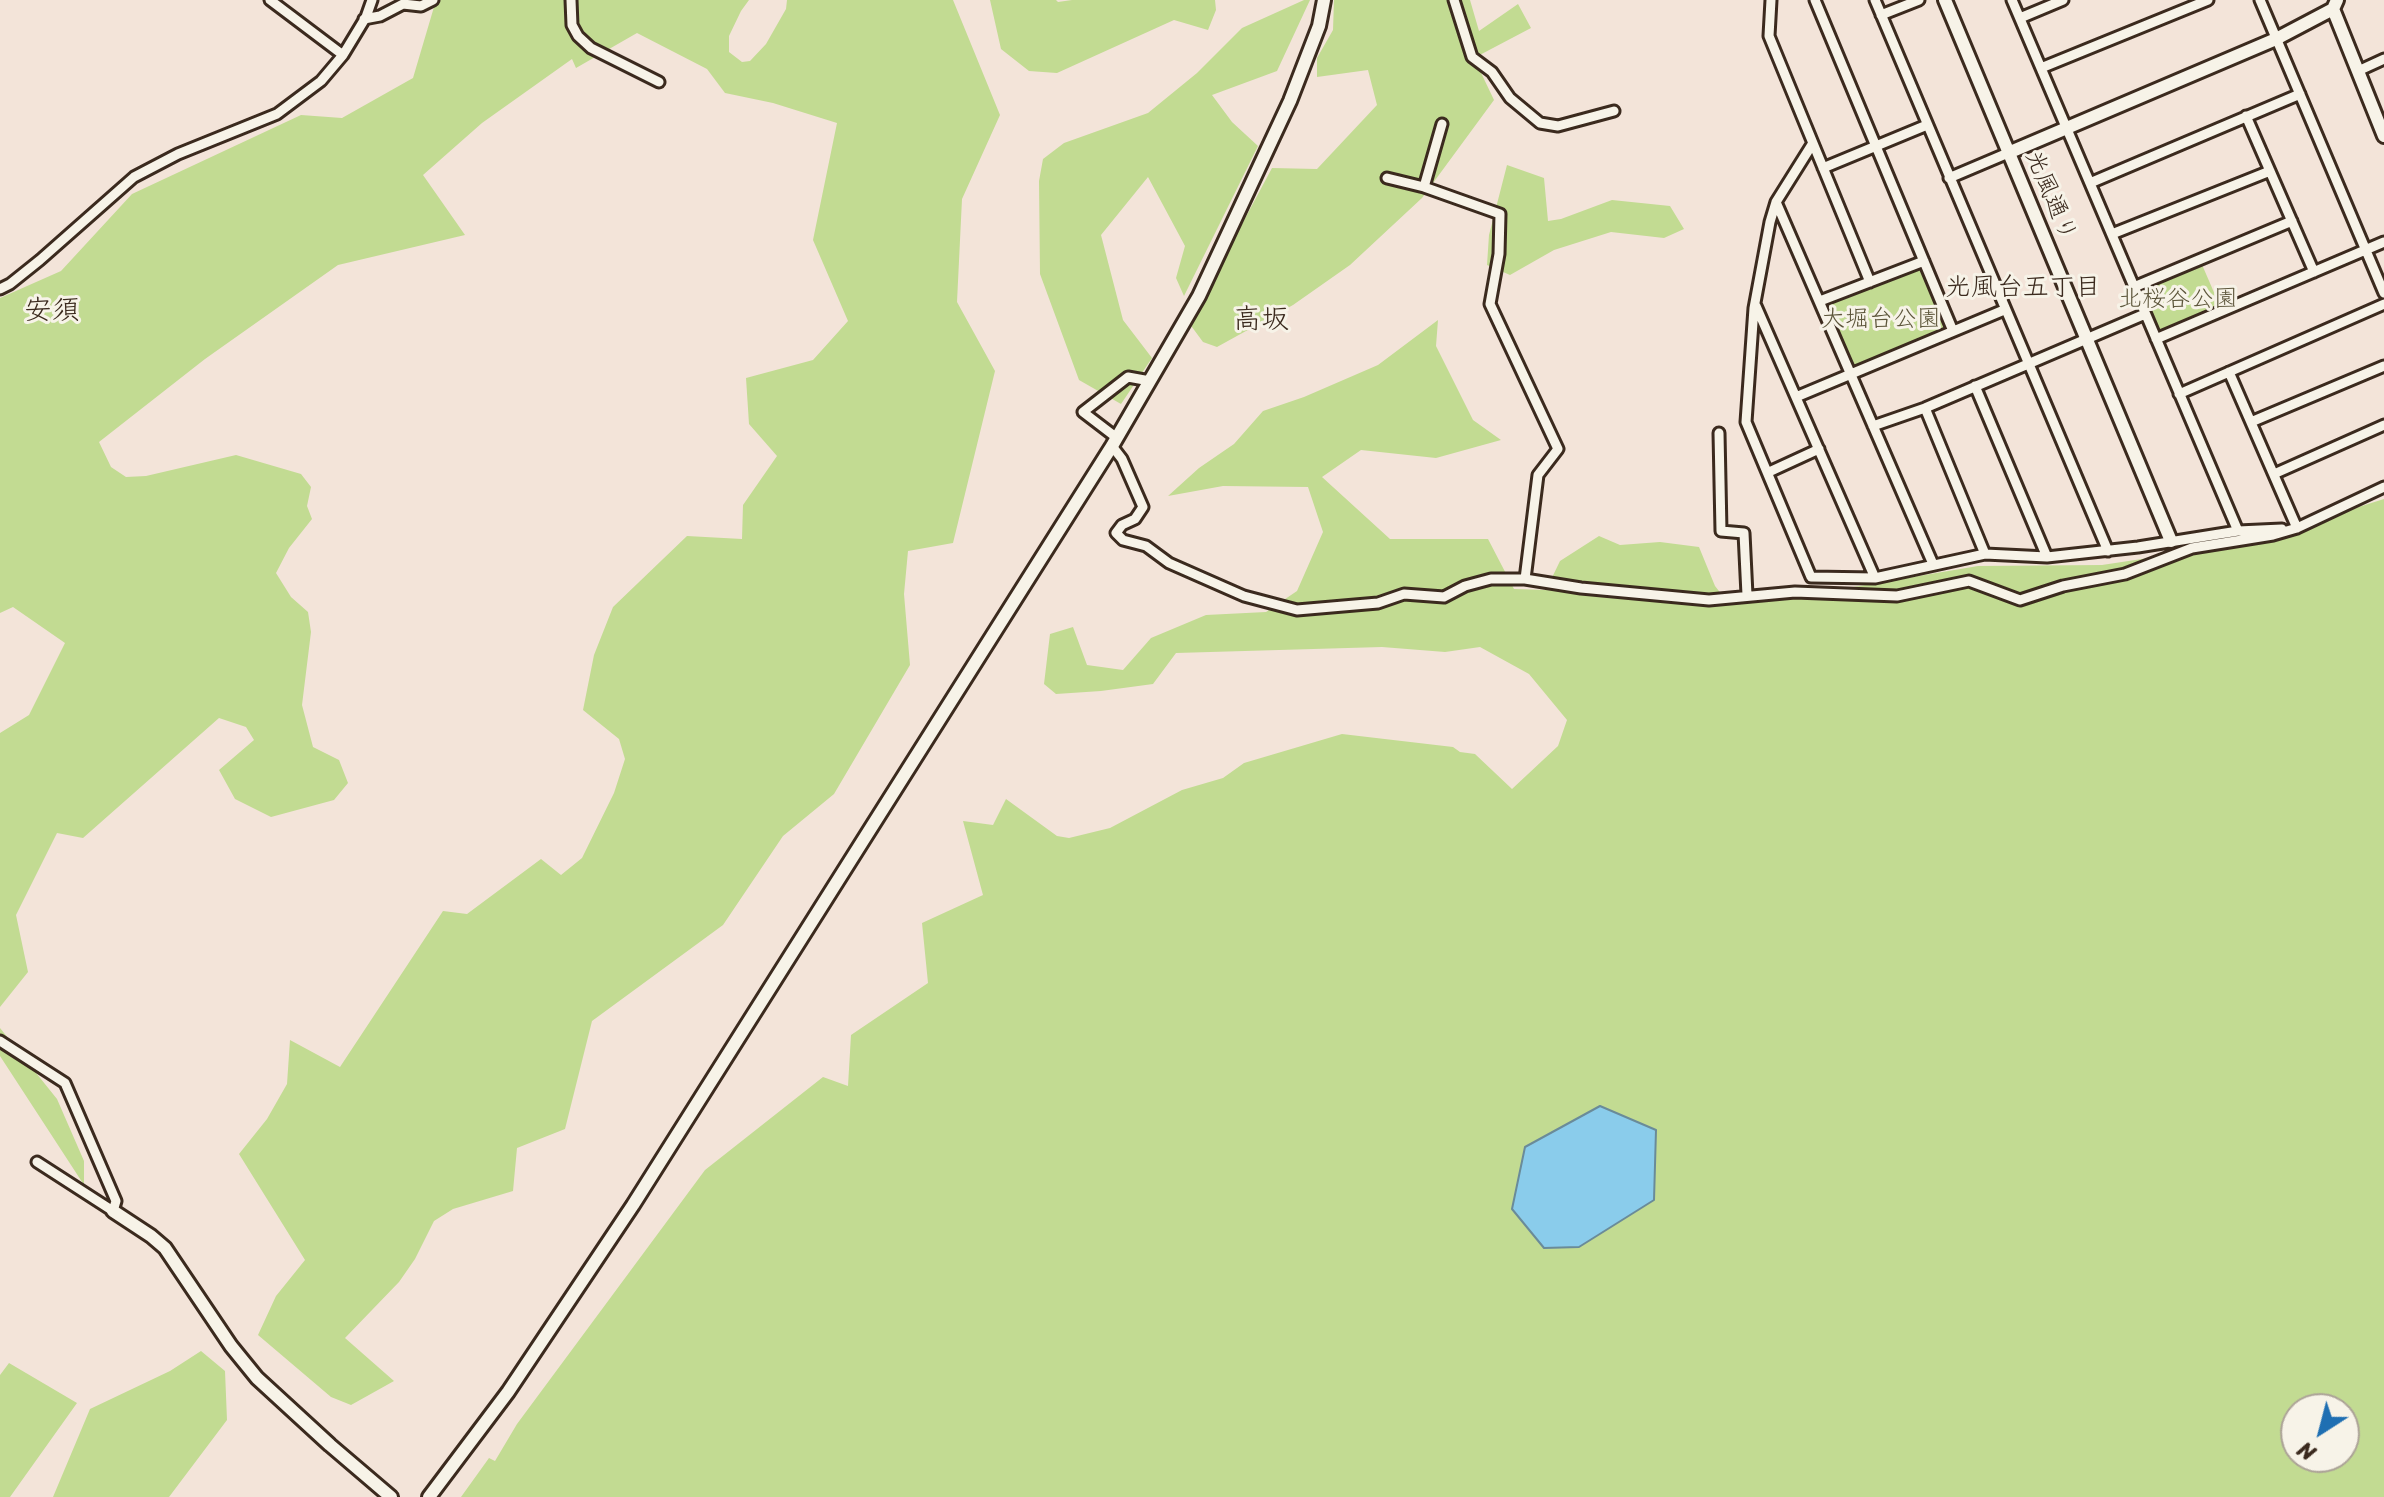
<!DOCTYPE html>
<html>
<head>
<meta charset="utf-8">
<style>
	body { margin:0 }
	#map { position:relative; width:2384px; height:1497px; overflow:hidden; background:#f3e4d9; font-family:Sriracha,sans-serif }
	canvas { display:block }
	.north { position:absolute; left:2280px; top:1393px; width:80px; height:80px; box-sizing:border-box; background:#f7f3e8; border:2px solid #aca397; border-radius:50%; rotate:216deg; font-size:22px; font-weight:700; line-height:32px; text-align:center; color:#3b2a1e }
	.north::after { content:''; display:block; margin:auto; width:28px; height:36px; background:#1f6fb2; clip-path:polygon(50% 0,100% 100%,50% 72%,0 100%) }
</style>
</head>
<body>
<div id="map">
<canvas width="2384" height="1497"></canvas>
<div class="north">N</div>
</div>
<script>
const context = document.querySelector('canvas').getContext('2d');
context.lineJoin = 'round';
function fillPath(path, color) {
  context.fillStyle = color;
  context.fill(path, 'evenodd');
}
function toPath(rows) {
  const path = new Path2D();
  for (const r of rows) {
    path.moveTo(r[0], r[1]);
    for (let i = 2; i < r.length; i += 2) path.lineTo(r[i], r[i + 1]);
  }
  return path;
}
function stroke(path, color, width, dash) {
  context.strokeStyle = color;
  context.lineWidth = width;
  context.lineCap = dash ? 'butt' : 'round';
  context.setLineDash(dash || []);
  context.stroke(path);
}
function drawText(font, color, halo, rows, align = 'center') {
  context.font = font + ' Sriracha,"Klee One",sans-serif';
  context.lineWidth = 6;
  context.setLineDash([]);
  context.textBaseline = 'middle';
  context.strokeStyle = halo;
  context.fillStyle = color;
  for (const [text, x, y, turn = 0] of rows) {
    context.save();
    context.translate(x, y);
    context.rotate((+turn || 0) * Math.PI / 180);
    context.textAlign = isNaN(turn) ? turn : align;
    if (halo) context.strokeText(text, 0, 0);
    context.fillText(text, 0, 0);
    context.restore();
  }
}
fillPath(toPath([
	[439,0,749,0,741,11,729,36,729,52,742,62,750,61,766,44,786,9,787,0,953,0,1000,115,962,199,957,302,995,371,953,543,908,551,904,594,910,665,834,794,783,836,723,925,592,1021,565,1129,517,1148,513,1191,453,1209,434,1221,415,1259,399,1282,345,1338,394,1381,351,1405,331,1397,258,1335,276,1296,305,1260,239,1154,267,1119,287,1084,290,1040,340,1067,443,911,467,914,541,859,561,875,582,858,614,793,625,759,619,739,583,710,594,655,613,607,687,536,742,539,743,505,777,456,749,424,746,378,813,360,848,321,813,240,837,123,773,103,725,93,707,69,637,33,576,68,572,59,482,123,423,175,465,235,338,265,205,359,99,442,111,467,126,477,146,476,236,455,301,474,311,487,307,506,312,519,289,548,276,573,291,597,308,612,311,632,302,705,313,747,339,760,348,783,334,800,271,817,235,799,219,770,254,740,246,727,219,718,83,838,57,833,16,915,28,972,0,1007,0,733,29,715,65,643,13,607,0,613,0,298,61,271,132,194,301,115,342,118,413,78,434,7],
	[990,0,1056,0,1058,2,1072,0,1215,0,1216,10,1208,30,1174,20,1057,73,1029,71,1001,49],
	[1304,0,1310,0,1277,71,1212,95,1232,122,1258,146,1184,296,1176,278,1185,246,1148,177,1101,235,1123,320,1152,358,1121,404,1079,380,1040,274,1039,181,1043,159,1064,143,1148,113,1197,73,1242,28],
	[1334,0,1470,0,1479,31,1518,4,1531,28,1474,58,1494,100,1422,198,1350,265,1293,305,1217,347,1203,342,1189,323,1272,168,1317,169,1377,105,1368,70,1317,77,1317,58,1333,30],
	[1507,165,1544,178,1548,221,1561,219,1612,200,1670,206,1684,229,1664,238,1611,232,1554,250,1510,275,1487,265,1489,235],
	[2200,260,2222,311,2156,339,2134,287],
	[1924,261,1953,331,1850,374,1820,301],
	[1438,320,1436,346,1473,420,1501,440,1436,458,1361,450,1322,477,1390,539,1488,539,1514,589,1546,590,1560,561,1599,536,1620,545,1660,542,1699,547,1715,586,1726,600,1788,598,1978,566,2102,565,2241,544,2384,499,2384,1497,461,1497,489,1458,495,1461,517,1424,705,1170,823,1077,848,1086,851,1035,928,983,922,923,983,895,963,821,993,825,1006,799,1057,836,1069,838,1110,828,1182,790,1223,778,1244,763,1342,734,1453,747,1460,752,1475,754,1512,789,1558,746,1567,720,1529,674,1480,647,1445,652,1382,647,1176,653,1153,684,1101,691,1056,694,1044,684,1050,634,1073,627,1087,665,1123,670,1151,638,1206,615,1266,612,1297,591,1323,532,1308,487,1223,486,1168,496,1199,468,1234,444,1263,411,1304,397,1378,365],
	[2296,1409,2344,1409,2344,1457,2296,1457],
	[0,1028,57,1099,84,1161,84,1185,0,1056],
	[201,1351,225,1371,227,1420,169,1497,53,1497,90,1409,170,1371],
	[9,1363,77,1403,10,1497,0,1497,0,1375]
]), '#c2db92');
const water = toPath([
	[1600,1106,1656,1130,1654,1200,1579,1247,1544,1248,1512,1209,1525,1147,1600,1106]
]);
fillPath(water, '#8acceb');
stroke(water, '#6a8b99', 2);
const street = toPath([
	[270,0,343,55],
	[571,0,572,25,578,36,591,48,659,82],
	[1454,0,1472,57,1492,72,1510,98,1540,123,1558,126,1614,111],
	[1771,0,1769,36,1870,282],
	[1815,0,1953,331],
	[1875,0,2108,551],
	[2012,0,2238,531],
	[2260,0,2384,293],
	[1881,15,1919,0],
	[2020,18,2063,0],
	[364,19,380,16,403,4,421,6,433,0],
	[2041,68,2208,0],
	[2358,71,2384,59],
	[2246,116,2314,272],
	[1813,143,1776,202,1770,222,1754,308,1746,422,1811,577,1875,578,1985,554,2047,557,2138,547,2238,531,2282,529],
	[1823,168,1927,125],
	[1387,178,1424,187,1500,214,1499,254,1490,304,1558,449,1538,475,1525,579],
	[1949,178,2008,153],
	[2090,183,2300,94],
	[1424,187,1442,124],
	[1776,202,1933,564],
	[2112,234,2270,171],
	[2134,287,2292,221],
	[0,289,10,284,40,260,134,177,178,154,277,114,321,81,343,55,366,17,372,0],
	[1820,301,1924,261],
	[1756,306,1875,578],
	[2156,339,2384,242],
	[2229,372,2297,528],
	[1975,386,2047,557],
	[2179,394,2384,304],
	[1796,397,2004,310],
	[1925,408,1985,554],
	[2251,422,2384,366],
	[1873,426,1925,408,2145,314],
	[1719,433,1721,531,1744,533,1747,595],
	[1117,438,1083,412,1128,377,1150,381],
	[1112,446,1122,459,1143,507,1135,519,1122,525,1116,533,1123,540,1146,546,1169,563,1244,596,1297,610,1378,603,1404,594,1444,597,1465,586,1491,579,1525,579,1581,588,1709,600,1795,592,1897,596,1969,581,2020,600,2063,586,2125,574,2192,548,2273,535,2297,528,2384,487],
	[1769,472,1819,449],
	[2274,474,2384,425],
	[0,1041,65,1083,116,1201,113,1211,37,1162]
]);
const secondary = toPath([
	[1945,0,2171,541],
	[2333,9,2384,136],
	[2008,153,2276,39,2333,9,2337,0],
	[113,1211,151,1236,165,1248,231,1346,257,1378,330,1445,391,1497],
	[429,1497,508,1392,633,1205,1112,446,1199,296,1290,101,1319,26,1324,0]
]);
stroke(street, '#3b2a1e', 15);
stroke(secondary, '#3b2a1e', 18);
stroke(street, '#f7f3e8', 9);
stroke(secondary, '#f7f3e8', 12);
drawText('24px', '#3b2a1e', '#f7f3e8', [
	["光風通り",2050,196,67]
]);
drawText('24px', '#5d563b', '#f7f3e8', [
	["北桜谷公園",2178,300],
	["大堀台公園",1881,320]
]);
drawText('26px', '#3b2a1e', '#f7f3e8', [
	["光風台五丁目",2023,288]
]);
drawText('28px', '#3b2a1e', '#f7f3e8', [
	["安須",52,312],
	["高坂",1261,321]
]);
</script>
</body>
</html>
